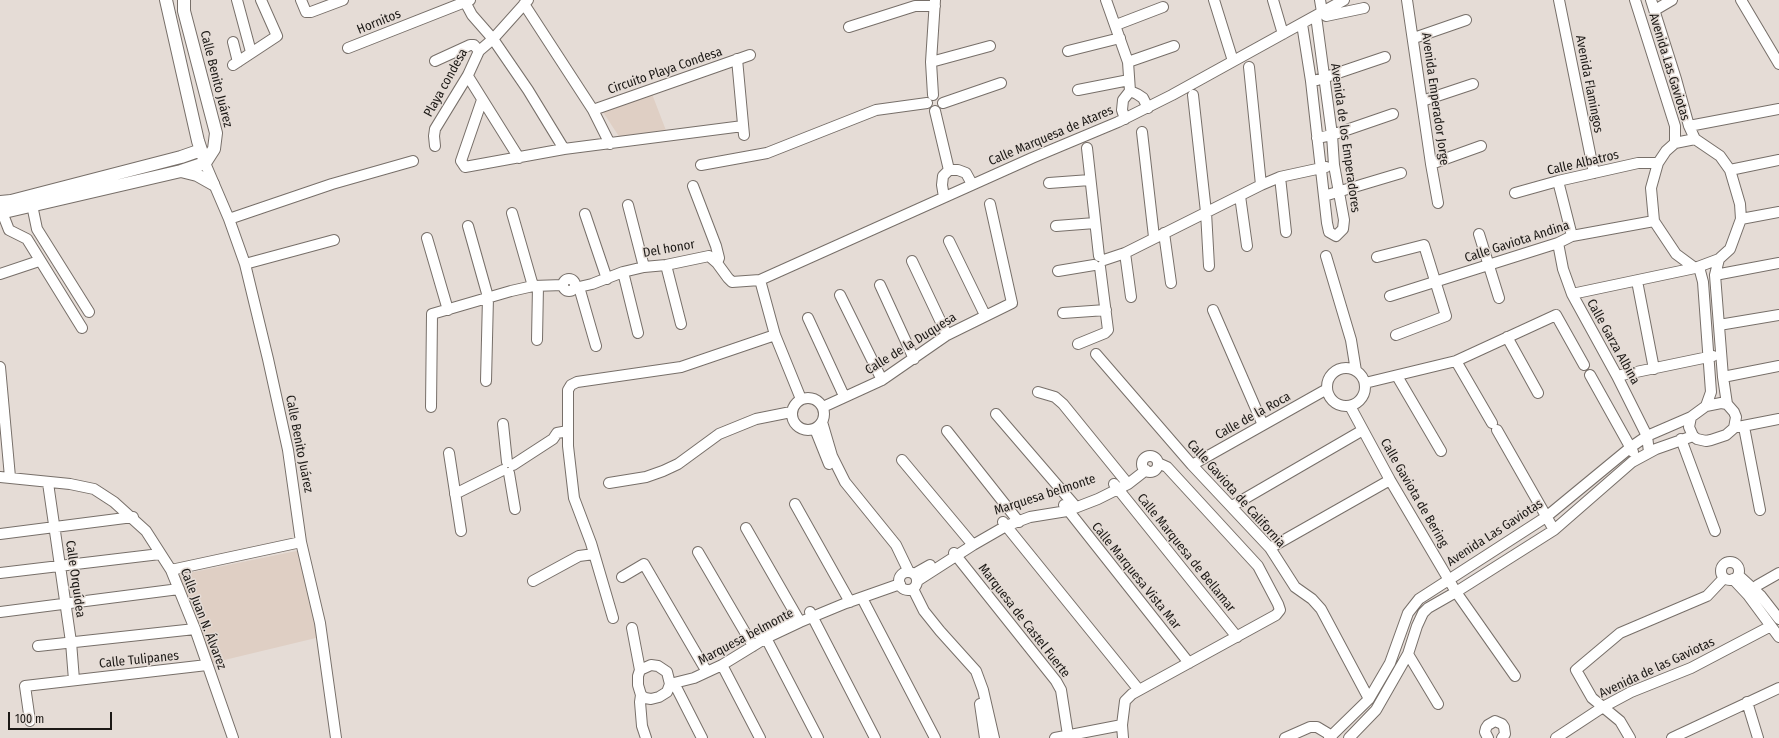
<!DOCTYPE html>
<html>
<head>
<meta charset="utf-8">
<style>
	body { margin:0 }
	#map { position:relative; width:1779px; height:738px; overflow:hidden; background:#e5dcd6; font-family:"Fira Sans Condensed",sans-serif }
	canvas { display:block }
	.scale { position:absolute; left:8px; top:712px; width:104px; height:18px; box-sizing:border-box; border:2px solid #1c1916; border-top:0; padding-left:5px; font-size:12px; line-height:14px; white-space:nowrap; color:#1c1916; -webkit-text-stroke:3px #e5dcd6; paint-order:stroke }
</style>
</head>
<body>
<div id="map">
<canvas width="1779" height="738"></canvas>
<div class="scale">100 m</div>
</div>
<script>
const context = document.querySelector('canvas').getContext('2d');
context.lineJoin = 'round';
function fillPath(path, color) {
  context.fillStyle = color;
  context.fill(path, 'evenodd');
}
function toPath(rows) {
  const path = new Path2D();
  for (const r of rows) {
    if (r.length === 3) {
      path.moveTo(r[0] + r[2], r[1]);
      path.arc(r[0], r[1], r[2], 0, 2 * Math.PI);
      continue;
    }
    path.moveTo(r[0], r[1]);
    for (let i = 2; i < r.length; i += 2) path.lineTo(r[i], r[i + 1]);
  }
  return path;
}
function stroke(path, color, width, dash) {
  context.strokeStyle = color;
  context.lineWidth = width;
  context.lineCap = dash ? 'butt' : 'round';
  context.setLineDash(dash || []);
  context.stroke(path);
}
function drawText(font, color, halo, rows, align = 'center') {
  context.font = font + ' "Fira Sans Condensed",sans-serif';
  context.lineWidth = 3;
  context.setLineDash([]);
  context.textBaseline = 'middle';
  context.strokeStyle = halo;
  context.fillStyle = color;
  for (const [text, x, y, turn = 0] of rows) {
    context.save();
    context.translate(x, y);
    context.rotate((+turn || 0) * Math.PI / 180);
    context.textAlign = isNaN(turn) ? turn : align;
    if (halo) context.strokeText(text, 0, 0);
    context.fillText(text, 0, 0);
    context.restore();
  }
}
fillPath(toPath([
	[652,94,667,133,620,138,603,112],
	[301,550,320,637,212,663,179,575]
]), '#dfcfc4');
const minor = toPath([
	[237,0,251,52],
	[301,0,306,12,311,12,343,0],
	[464,0,472,15,493,39,528,90,564,149],
	[1106,0,1128,62,1130,91],
	[1214,0,1233,61],
	[1273,0,1283,34],
	[1320,0,1322,12,1326,16,1364,8],
	[1407,0,1431,164,1438,203],
	[1559,0,1594,173],
	[1635,0,1675,126,1675,143],
	[1651,0,1676,79,1689,126,1695,139,1720,156,1730,170,1740,204,1741,219,1730,249,1719,259,1695,268,1676,254,1654,221,1651,188,1658,163,1666,151,1675,143,1695,139],
	[1741,0,1779,64],
	[524,4,593,110,610,144],
	[1655,10,1672,0],
	[1302,24,1311,81,1327,223,1329,232,1336,236,1343,229,1344,220,1334,165,1332,135,1316,16],
	[1116,25,1163,7],
	[849,27,915,6,935,6],
	[1414,38,1466,20],
	[233,42,238,62],
	[348,48,470,0],
	[1068,51,1120,38],
	[737,59,744,135],
	[435,61,470,45,474,45,479,51],
	[931,62,990,46],
	[1128,62,1174,46],
	[233,65,277,36,261,0],
	[1249,67,1261,185],
	[468,75,469,78,519,158],
	[1317,80,1385,57],
	[1078,90,1129,80],
	[1130,91,1137,94,1143,98,1148,108],
	[933,95,931,62,935,0],
	[1193,95,1206,212,1209,266],
	[482,100,461,161,465,167,564,149,743,126],
	[1422,101,1473,84],
	[943,103,1001,83],
	[593,110,750,55],
	[935,111,949,170],
	[1125,119,1122,110,1123,100,1130,91],
	[1689,126,1779,109],
	[1142,132,1154,237],
	[1317,138,1332,135,1393,114],
	[435,146,434,136,435,129,468,75,479,51,493,39,528,0],
	[1087,148,1099,256],
	[205,163,229,219,245,264,268,359,288,450,301,542,320,623,336,738],
	[1431,164,1481,146],
	[701,165,767,153,876,110,927,103],
	[1730,170,1779,160],
	[1280,177,1286,232],
	[1558,181,1572,236],
	[1049,183,1090,180],
	[693,186,716,246,719,258,717,263],
	[1515,193,1558,181,1638,163,1658,163],
	[1240,196,1247,246],
	[1324,196,1401,173],
	[944,197,942,185,943,176,949,170,958,170,966,173,972,184],
	[32,205,37,229,89,312],
	[628,205,644,267],
	[2,212,9,230,27,239,82,328],
	[512,213,533,286],
	[585,214,607,279],
	[229,219,332,184,413,161],
	[1741,219,1779,212],
	[468,226,488,297,486,381],
	[1056,226,1095,223],
	[1164,233,1171,283],
	[1479,234,1499,298],
	[427,238,448,310],
	[949,241,985,315],
	[1558,243,1563,269,1572,294,1617,376,1647,436,1649,452],
	[1125,253,1131,297],
	[1326,256,1351,340,1356,371],
	[1377,257,1424,245,1446,316,1396,335],
	[1719,259,1715,275,1723,377,1727,404],
	[1104,260,1125,253,1261,185,1280,177,1326,167],
	[912,261,947,335],
	[245,264,334,240],
	[666,265,681,324],
	[1699,267,1703,282,1711,392,1706,406],
	[1058,271,1094,265],
	[623,272,638,333],
	[0,274,39,261],
	[1715,275,1779,263],
	[569,285,6],
	[760,280,775,335,801,399],
	[1637,281,1654,369],
	[880,285,914,359],
	[575,286,579,287,592,284,623,272,644,267,666,265,709,256,717,263,728,278,732,282,760,280,1032,158,1118,122,1172,95,1344,0],
	[579,287,596,346],
	[1572,294,1695,268],
	[840,295,882,380],
	[1390,296,1558,243,1572,236,1654,221],
	[1213,310,1263,425],
	[1063,313,1106,310],
	[808,318,844,396],
	[1719,325,1779,315],
	[1507,337,1538,393],
	[537,340,538,286],
	[1078,344,1105,333,1108,330,1100,267],
	[1096,354,1192,465,1270,548,1295,587,1312,599,1321,609,1369,699],
	[1456,361,1492,423],
	[0,367,10,477],
	[1346,387,19],
	[1590,375,1633,452],
	[1397,376,1441,451],
	[1617,376,1713,356],
	[1723,377,1779,366],
	[1365,383,1456,361,1556,315,1584,365],
	[1038,392,1055,397,1063,404,1128,484],
	[808,414,16],
	[1721,403,1727,404,1734,412,1736,417,1734,428,1726,435,1711,440,1706,441,1697,439,1693,436,1689,427,1691,417,1706,406,1721,403],
	[1350,406,1390,480,1456,592,1515,676],
	[431,407,432,314,511,291,533,286,563,285],
	[823,407,882,380,947,335,1012,303,990,204],
	[996,414,1076,507],
	[822,422,832,456,845,482,896,545,909,572],
	[503,424,507,462],
	[1738,427,1779,419],
	[1744,427,1760,510],
	[815,429,829,464],
	[1497,430,1554,530],
	[947,431,1019,522],
	[1681,439,1715,531],
	[449,453,461,531],
	[1150,464,8],
	[902,460,973,545],
	[513,465,553,439,557,433,568,431],
	[1192,465,1327,389],
	[509,473,515,509],
	[0,477,70,484,94,489,114,502,146,531,171,570,195,629,233,738],
	[48,483,71,642,74,680],
	[609,483,646,477,663,471,678,464,719,434,756,419,791,412],
	[1114,484,1237,637],
	[455,494,503,470],
	[795,504,850,602],
	[1064,505,1189,663],
	[1232,506,1363,430],
	[1003,522,1139,690],
	[746,528,800,622],
	[0,534,133,517],
	[1270,548,1390,480],
	[698,552,753,646],
	[954,553,1056,681,1061,690,1068,735],
	[1730,571,9],
	[171,570,301,542],
	[908,581,9],
	[0,573,160,554],
	[914,574,930,565],
	[1738,575,1761,596,1779,619],
	[622,577,644,564,707,672],
	[1733,579,1748,595,1779,637],
	[533,581,579,556,594,554],
	[917,581,973,545,1006,526,1030,517,1067,511,1098,499,1128,484,1146,470],
	[913,589,924,611,940,631,976,671,983,690,994,738],
	[1749,593,1758,585,1779,573],
	[862,598,935,738],
	[0,612,179,589],
	[810,612,875,738],
	[613,618,591,543,574,498,568,446,568,390,571,385,577,382,681,367,775,335],
	[632,628,640,670,638,676,638,685,641,695,640,702,642,726,646,738],
	[759,635,773,626,790,620],
	[766,638,818,738],
	[38,646,195,629],
	[1408,654,1438,704],
	[722,665,760,738],
	[640,670,651,665,658,666,667,672,670,684,667,692,659,697,651,699,645,698,641,695],
	[674,683,702,738],
	[670,684,694,678,722,665,766,638,800,622,846,603,900,584],
	[1747,702,1758,738],
	[980,704,985,738],
	[30,721,25,686,207,665],
	[1055,738,1122,725],
	[1123,738,1122,725,1125,701,1132,694,1276,615,1280,610,1278,604,1258,566,1167,467,1158,463],
	[1285,738,1310,727,1317,727,1332,736],
	[1329,738,1369,699,1390,663,1408,613,1419,599,1546,517,1631,447,1647,436,1691,417],
	[1349,738,1376,710,1408,654,1417,626,1423,613,1428,608,1456,592,1554,530,1632,462,1656,449,1693,436],
	[1488,738,1485,732,1486,728,1488,725,1495,721,1502,724,1504,727,1505,734,1502,738],
	[1556,738,1603,707,1631,692,1691,668,1771,626],
	[1630,738,1620,721,1592,698,1576,670,1620,633,1707,596,1724,578],
	[1672,738,1779,688]
]);
const major = toPath([
	[166,0,198,141,203,156],
	[184,0,184,11,216,133,214,149,205,163],
	[181,171,197,175,213,184],
	[0,202,11,201,181,157,201,150],
	[0,213,181,171,205,163]
]);
stroke(minor, '#776f69', 12);
stroke(major, '#776f69', 14);
stroke(minor, '#fff', 10);
stroke(major, '#fff', 12);
drawText('13px', '#1c1916', '#e5dcd6', [
	["Hornitos",379,22,-22],
	["Avenida Las Gaviotas",1669,67,73],
	["Circuito Playa Condesa",665,71,-19],
	["Calle Benito Juárez",216,79,76],
	["Playa condesa",446,83,-61],
	["Avenida Flamingos",1589,84,79],
	["Avenida Emperador Jorge",1435,99,82],
	["Calle Marquesa de Atares",1051,136,-23],
	["Avenida de los Emperadores",1345,138,82],
	["Calle Albatros",1583,163,-13],
	["Calle Gaviota Andina",1517,242,-18],
	["Del honor",669,249,-10],
	["Calle Garza Albina",1613,342,61],
	["Calle de la Duquesa",911,344,-32],
	["Calle de la Roca",1253,416,-29],
	["Calle Benito Juárez",299,444,79],
	["Calle Gaviota de Bering",1414,493,60],
	["Calle Gaviota de California",1236,494,48],
	["Marquesa belmonte",1045,495,-18],
	["Avenida Las Gaviotas",1495,533,-33],
	["Calle Marquesa de Bellamar",1186,553,51],
	["Calle Marquesa Vista Mar",1136,576,51],
	["Calle Orquídea",75,579,82],
	["Calle Juan N. Álvarez",203,619,69],
	["Marquesa de Castel Fuerte",1024,621,52],
	["Marquesa belmonte",746,637,-28],
	["Calle Tulipanes",139,660,-6],
	["Avenida de las Gaviotas",1657,668,-25]
]);
</script>
</body>
</html>
